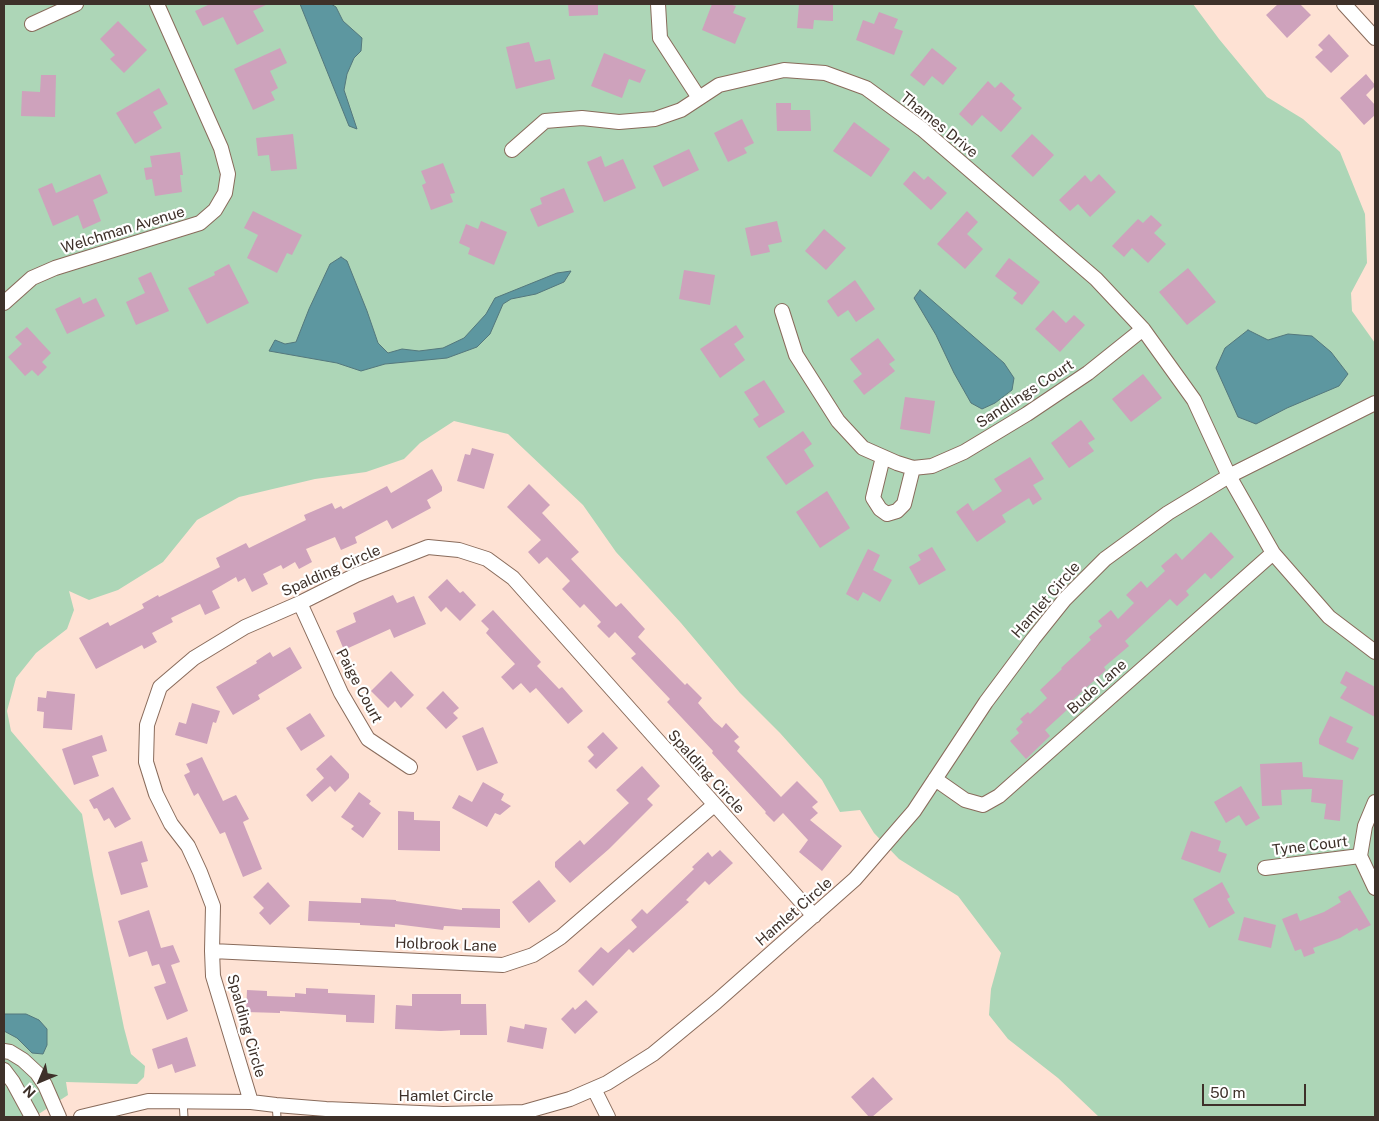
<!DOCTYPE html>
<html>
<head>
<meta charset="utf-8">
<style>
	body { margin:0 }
	#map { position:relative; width:1379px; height:1121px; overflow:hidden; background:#fee2d4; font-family:"Public Sans",sans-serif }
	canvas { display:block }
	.frame { position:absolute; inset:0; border:5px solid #3e312a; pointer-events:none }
	.north { position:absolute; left:15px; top:1056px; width:50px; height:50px; -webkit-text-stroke:4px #fff; paint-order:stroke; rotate:225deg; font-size:14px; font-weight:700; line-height:20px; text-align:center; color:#3e312a }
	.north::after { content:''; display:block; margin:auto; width:18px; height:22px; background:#3e312a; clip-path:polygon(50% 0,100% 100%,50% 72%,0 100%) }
	.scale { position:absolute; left:1202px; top:1084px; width:104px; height:22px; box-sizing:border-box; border:2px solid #3e312a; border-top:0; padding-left:6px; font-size:15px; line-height:18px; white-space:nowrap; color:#3e312a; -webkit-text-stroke:4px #fff; paint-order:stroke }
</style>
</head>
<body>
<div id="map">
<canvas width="1379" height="1121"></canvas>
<div class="frame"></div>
<div class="north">N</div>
<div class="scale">50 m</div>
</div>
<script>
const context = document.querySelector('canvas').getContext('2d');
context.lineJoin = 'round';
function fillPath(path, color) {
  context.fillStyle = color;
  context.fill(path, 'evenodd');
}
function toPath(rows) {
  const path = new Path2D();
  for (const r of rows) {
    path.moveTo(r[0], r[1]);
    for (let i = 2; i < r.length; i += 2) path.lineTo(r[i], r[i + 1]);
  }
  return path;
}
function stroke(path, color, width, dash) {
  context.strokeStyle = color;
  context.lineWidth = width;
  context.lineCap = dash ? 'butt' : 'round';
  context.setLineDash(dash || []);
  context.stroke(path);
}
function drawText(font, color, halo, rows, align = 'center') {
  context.font = font + ' "Public Sans",sans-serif';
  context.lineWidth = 4.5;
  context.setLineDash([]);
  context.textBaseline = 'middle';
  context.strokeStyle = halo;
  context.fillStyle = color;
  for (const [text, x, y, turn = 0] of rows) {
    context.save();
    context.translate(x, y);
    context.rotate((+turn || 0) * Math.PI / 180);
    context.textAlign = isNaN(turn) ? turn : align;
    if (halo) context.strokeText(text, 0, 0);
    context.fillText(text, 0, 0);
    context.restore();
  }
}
fillPath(toPath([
	[4,4,1193,4,1219,39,1267,97,1303,119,1340,152,1365,214,1367,263,1351,293,1352,311,1375,343,1375,1117,1099,1117,1058,1078,1008,1039,989,1015,991,989,1001,953,958,896,899,859,874,833,860,810,840,812,822,780,780,733,740,693,681,623,616,552,583,505,508,434,454,421,420,443,404,459,366,472,315,479,239,497,197,520,163,562,118,590,89,600,69,591,74,610,67,629,36,653,16,678,7,711,11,731,82,814,93,875,124,1028,131,1054,145,1066,144,1077,137,1084,66,1082,68,1095,34,1117,4,1117]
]), '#add6b7');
const water = toPath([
	[300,4,331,4,336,7,343,21,362,38,361,51,354,58,347,74,344,90,357,129,349,126,300,4],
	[341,257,347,261,367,311,378,343,388,353,402,349,419,351,443,348,464,338,486,314,495,298,557,273,571,271,564,282,536,294,511,299,503,304,490,334,477,347,447,358,385,364,361,371,337,363,269,351,275,340,285,344,296,342,309,309,330,264,341,257],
	[920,290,1004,363,1014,378,1012,390,995,403,982,409,971,403,954,373,936,335,914,298,920,290],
	[1248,330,1268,340,1288,334,1312,336,1331,352,1348,374,1339,386,1287,408,1256,424,1238,417,1216,368,1225,348,1248,330],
	[4,1014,26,1014,39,1020,47,1029,47,1045,43,1054,32,1053,17,1038,4,1031,4,1014]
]);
fillPath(water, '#5d97a0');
stroke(water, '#54787d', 1);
fillPath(toPath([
	[210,4,268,4,253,11,264,31,237,45,223,17,203,26,195,11],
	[568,4,598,4,598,15,569,16],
	[712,4,729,4,736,6,733,13,746,18,735,44,702,30],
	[799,4,833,4,833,21,814,20,813,29,797,28],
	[1278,4,1300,4,1311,15,1287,38,1266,15],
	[879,12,898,19,894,28,903,31,894,55,856,40,863,20,874,24],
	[118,21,147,50,124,73,110,59,115,55,100,39],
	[1329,34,1349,56,1331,73,1315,57,1323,50,1318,45],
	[529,42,535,62,550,59,555,79,516,89,506,47],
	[280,48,287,63,270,71,278,88,271,92,275,100,253,110,234,69],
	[932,48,957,68,943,85,932,76,924,86,910,75],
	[604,53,646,70,640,83,629,79,622,98,591,86],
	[1366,74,1375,85,1375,86,1366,95,1375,105,1375,115,1364,125,1340,98],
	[41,75,56,75,55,117,21,116,22,91,40,92],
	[988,81,995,88,1001,82,1015,95,1012,99,1022,108,1001,132,982,115,972,126,959,114],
	[159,88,168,104,153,112,162,128,135,144,116,113],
	[776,103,791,103,791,110,810,110,811,131,777,131],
	[742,119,754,143,744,148,747,153,728,162,714,133],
	[854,122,890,149,871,177,833,151],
	[293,134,297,169,271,171,269,155,258,156,256,138],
	[1032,134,1054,155,1033,177,1011,156],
	[689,149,699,170,663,187,653,166],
	[180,152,183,175,180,175,182,192,155,196,152,179,146,180,144,168,152,167,150,156],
	[601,156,605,167,623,159,636,188,604,202,587,162],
	[443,163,455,193,450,194,453,202,431,210,422,185,426,183,421,171],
	[914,171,924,180,928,176,947,193,931,210,903,184],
	[100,174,108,193,93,200,101,221,83,229,78,215,53,226,38,189,52,183,56,193],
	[1099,174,1116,192,1090,217,1078,204,1070,211,1059,200,1085,175,1091,182],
	[564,188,574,212,538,227,530,209,542,204,540,198],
	[253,211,302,235,292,255,287,253,277,273,247,258,258,235,244,228],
	[967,211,978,222,967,234,983,249,965,269,937,244],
	[1151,215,1162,225,1154,233,1166,244,1148,263,1132,248,1124,257,1112,246,1138,219,1143,223],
	[481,221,507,232,494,265,468,254,470,248,459,243,466,224,478,229],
	[777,221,782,242,768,245,770,252,751,256,745,228],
	[824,229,846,248,826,270,805,251],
	[1009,258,1040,282,1022,305,1013,298,1017,293,995,276],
	[229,264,249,303,207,324,188,288,215,275,214,272],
	[1188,268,1216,302,1187,325,1159,292],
	[684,270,715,275,710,305,679,299],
	[151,272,169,311,136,325,126,302,145,293,138,278],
	[855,280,875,309,856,322,848,310,838,317,827,301],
	[80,297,83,304,96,298,105,316,67,334,55,309],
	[1053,310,1066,323,1074,315,1085,325,1060,352,1035,329],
	[736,325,744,337,734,344,745,360,720,378,700,349],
	[27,327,51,353,42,362,47,367,38,376,32,370,25,376,8,357,22,344,15,337],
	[878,338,895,360,889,364,895,371,864,395,853,381,862,374,850,359],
	[1143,374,1162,398,1131,422,1112,399],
	[764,380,785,412,759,428,753,419,759,415,744,392],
	[905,397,935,401,930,434,900,429],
	[1081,420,1095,439,1088,443,1094,451,1069,468,1051,443],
	[803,431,812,444,804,450,814,466,786,485,766,457],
	[472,448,494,454,484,489,457,481,465,454,470,455],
	[1030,457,1044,479,1033,485,1042,499,1033,505,1029,498,1002,515,1006,522,977,542,956,512,968,503,973,511,1002,491,994,479],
	[432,469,442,487,442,491,427,500,431,508,392,529,387,520,355,537,357,543,341,550,335,537,306,549,312,562,299,569,295,562,283,569,281,565,263,574,268,584,252,592,245,578,238,582,236,577,212,591,220,608,205,615,200,604,171,618,173,622,152,633,157,642,144,649,142,645,96,669,79,638,108,622,110,626,144,608,142,604,158,595,159,597,220,567,216,558,246,543,249,548,306,520,304,515,332,503,335,509,341,506,343,509,387,486,391,493],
	[529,484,550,505,542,513,579,552,571,559,616,607,621,603,645,629,638,637,685,685,687,683,702,698,698,703,714,721,722,728,726,723,739,737,734,741,740,747,737,751,781,797,797,781,818,802,812,807,818,813,810,820,842,846,822,871,799,852,808,840,783,813,774,822,765,813,766,812,712,753,713,751,667,702,670,699,631,658,636,654,615,632,609,638,597,626,601,622,584,604,580,608,562,589,570,581,547,557,539,564,528,552,541,540,507,507],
	[827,491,850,528,820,548,796,512],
	[1211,532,1234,557,1211,579,1205,573,1186,591,1189,595,1177,606,1170,599,1125,641,1129,646,1104,667,1106,670,1066,706,1068,709,1045,730,1050,736,1026,759,1010,741,1019,733,1016,729,1023,722,1020,719,1028,712,1030,714,1047,698,1040,690,1062,669,1061,668,1091,640,1089,637,1102,626,1098,621,1111,610,1118,619,1134,603,1126,595,1141,581,1147,588,1165,571,1161,566,1176,553,1182,560],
	[932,547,946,570,919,585,909,567,921,560,918,555],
	[868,549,880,555,873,570,892,580,880,602,863,592,858,601,846,594],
	[447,579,460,593,463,591,476,605,460,621,446,607,441,612,428,597],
	[393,595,397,603,414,596,426,624,394,638,390,629,344,650,336,631,356,622,353,613],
	[493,610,541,662,537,666,559,689,562,687,583,711,568,724,536,688,530,693,521,683,513,690,501,677,515,664,486,633,489,629,481,621],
	[290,647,302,668,258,695,260,699,233,715,216,687,257,663,256,661,270,652,273,657],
	[391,671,414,695,401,708,395,701,388,708,371,691],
	[1346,671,1375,687,1375,717,1340,698,1347,687,1340,683],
	[47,691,75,694,72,730,43,728,44,712,37,711,38,697,46,698],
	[443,691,459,708,453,713,458,718,446,729,426,708],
	[192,703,220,711,216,723,213,722,207,744,175,735,179,722,186,724],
	[310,713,325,736,301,751,286,728],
	[1330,716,1353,727,1346,742,1359,748,1353,760,1319,744,1319,739],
	[483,727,498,763,477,771,462,736],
	[603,732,618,748,596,769,588,761,594,755,587,747],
	[102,735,107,751,92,756,99,776,74,785,62,749],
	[331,755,349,774,349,778,335,792,330,786,312,802,306,795,324,778,316,769],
	[202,757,223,801,236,795,249,819,243,822,262,869,243,877,225,832,220,834,198,793,194,796,184,775,190,772,186,764],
	[1302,762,1303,777,1343,780,1340,821,1324,819,1326,804,1311,802,1312,789,1281,790,1282,805,1262,806,1260,764],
	[642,766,660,786,647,799,653,805,609,849,570,883,555,867,555,862,580,840,584,845,629,803,616,790],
	[483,782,504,794,501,800,511,806,500,815,495,813,487,827,452,808,459,795,472,802],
	[1241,786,1260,818,1246,826,1239,815,1226,823,1214,802],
	[113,787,131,819,115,828,109,818,104,821,97,808,94,809,89,800],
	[359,792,371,801,369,804,381,813,363,838,351,829,354,826,341,817],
	[398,811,414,812,414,820,440,821,440,851,398,850],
	[1191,831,1221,841,1218,851,1227,854,1220,873,1181,859],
	[142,841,148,861,141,863,148,887,121,895,108,852],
	[720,850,733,863,709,885,705,881,686,900,689,902,633,953,629,949,593,986,578,971,601,947,608,953,637,927,631,920,642,909,647,914,694,869,692,867,708,852,712,857],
	[539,880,556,901,529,923,512,902],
	[268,882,290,906,270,925,259,913,264,908,253,897],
	[1222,882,1230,897,1227,899,1235,913,1209,928,1193,899],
	[1350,890,1371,925,1359,931,1357,928,1340,938,1313,948,1315,953,1304,957,1301,949,1295,951,1282,919,1297,913,1300,921,1324,912,1341,902,1338,897],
	[361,898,396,900,396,901,462,910,462,908,500,909,500,928,444,926,443,930,395,924,395,927,360,925,360,923,308,921,309,901,361,903],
	[149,910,161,948,173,945,180,962,171,965,188,1011,167,1020,154,987,166,983,159,964,152,966,147,951,129,957,118,921],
	[1244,917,1276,925,1271,948,1238,940],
	[306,988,328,989,328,993,375,995,374,1023,346,1022,346,1015,280,1011,280,1013,246,1012,247,990,267,991,267,996,295,997,295,993,306,994],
	[412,994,461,994,461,1004,486,1004,487,1035,460,1035,460,1030,441,1031,395,1029,396,1005,412,1006],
	[586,1000,598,1012,575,1034,561,1019,573,1007,575,1010],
	[525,1024,547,1028,543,1049,507,1042,510,1026,524,1029],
	[187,1037,196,1066,175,1073,172,1064,158,1069,152,1049],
	[873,1077,893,1099,872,1117,869,1117,851,1097]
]), '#cea2bc');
const service = toPath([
	[183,1101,184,1117],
	[276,1105,277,1117]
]);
const minor = toPath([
	[658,4,660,38,699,98],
	[1344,4,1375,38],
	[32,24,76,4],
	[512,150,545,121,582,118,619,122,655,119,681,110,719,85,784,70,825,73,866,88,922,129,1096,279,1143,329,1194,400,1229,476,1273,553,1329,617,1375,652],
	[4,303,32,278,55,268,200,223,215,210,225,193,228,174,221,148,157,4],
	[782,311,796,355,838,421,863,448,897,463,913,468,932,466,964,452,1027,414,1088,373,1143,329],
	[883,457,873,498,880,509,887,514,897,511,904,504,913,468],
	[300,603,341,693,368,739,410,767],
	[935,779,965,800,983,805,999,796,1273,553],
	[1375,802,1365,826,1360,856,1375,888],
	[1265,868,1360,856],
	[212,951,503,965,533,955,561,937,714,805],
	[4,1051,10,1052,23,1060,37,1073,45,1085,59,1117],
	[4,1070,13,1082,32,1117],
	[594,1089,608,1117],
	[251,1102,213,976,212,951,213,906,200,872,188,846,171,824,156,794,146,762,147,725,160,687,194,658,245,627,300,603,356,575,428,547,459,550,487,559,513,578,814,916],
	[81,1117,148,1101,251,1102,276,1105,326,1109,443,1114,524,1112,570,1099,607,1083,653,1054,716,1002,855,879,914,811,986,702,1033,639,1065,599,1105,559,1168,513,1229,476,1375,403]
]);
stroke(service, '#896b5b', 9);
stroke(minor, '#896b5b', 16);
stroke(service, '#fff', 7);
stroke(minor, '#fff', 14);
drawText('15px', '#3e312a', '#fff', [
	["Thames Drive",939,125,39],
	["Welchman Avenue",123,230,-17],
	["Sandlings Court",1025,394,-33],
	["Spalding Circle",331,571,-24],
	["Hamlet Circle",1046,600,-49],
	["Paige Court",359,686,62],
	["Bude Lane",1097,687,-42],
	["Spalding Circle",706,772,48],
	["Tyne Court",1310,846,-7],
	["Hamlet Circle",794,912,-41],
	["Holbrook Lane",446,945,2],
	["Spalding Circle",246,1026,74],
	["Hamlet Circle",446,1096]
]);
</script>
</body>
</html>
